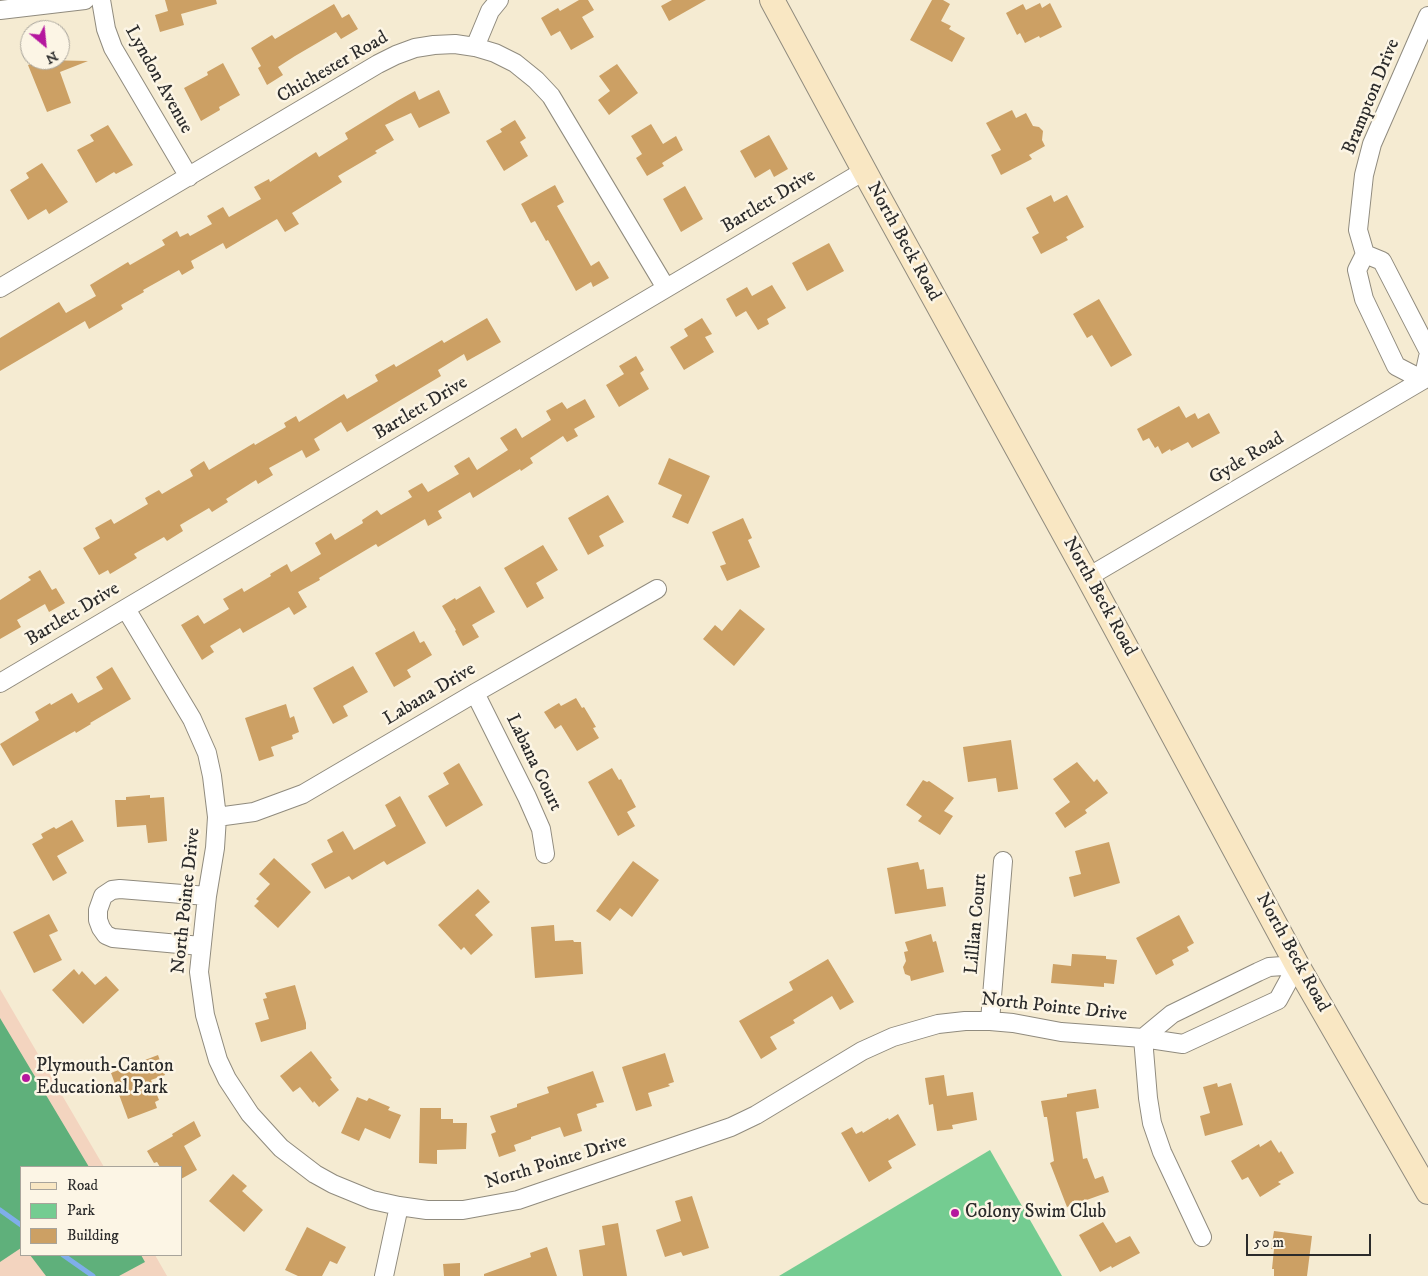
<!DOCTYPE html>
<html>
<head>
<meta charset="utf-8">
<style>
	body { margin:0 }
	#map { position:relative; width:1428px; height:1276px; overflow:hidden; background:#f5ebd2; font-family:"IM FELL DW Pica",serif }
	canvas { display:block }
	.legend { position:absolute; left:20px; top:1166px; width:162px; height:90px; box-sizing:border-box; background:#fcf5e5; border:1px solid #a8a49b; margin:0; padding:6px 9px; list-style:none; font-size:15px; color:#2b2b2b }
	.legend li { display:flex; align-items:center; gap:10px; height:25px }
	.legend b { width:25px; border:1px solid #a8a49b }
	.north { position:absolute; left:20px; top:20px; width:50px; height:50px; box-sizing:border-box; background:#fcf5e5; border:1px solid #a8a49b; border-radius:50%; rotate:152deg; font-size:14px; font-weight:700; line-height:20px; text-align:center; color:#2b2b2b }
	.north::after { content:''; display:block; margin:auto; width:18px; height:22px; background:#b5179e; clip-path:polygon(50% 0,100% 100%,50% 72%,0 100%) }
	.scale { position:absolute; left:1246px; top:1234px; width:125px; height:22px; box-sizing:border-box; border:2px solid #2b2b2b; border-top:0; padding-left:6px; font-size:15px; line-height:18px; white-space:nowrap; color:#2b2b2b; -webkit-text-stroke:4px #fcf5e5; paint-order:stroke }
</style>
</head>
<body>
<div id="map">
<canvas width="1428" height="1276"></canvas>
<ul class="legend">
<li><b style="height:6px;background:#f9e7c3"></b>Road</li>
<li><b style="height:14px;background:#74cc91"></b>Park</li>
<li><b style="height:14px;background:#cca064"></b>Building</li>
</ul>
<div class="north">N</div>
<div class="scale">50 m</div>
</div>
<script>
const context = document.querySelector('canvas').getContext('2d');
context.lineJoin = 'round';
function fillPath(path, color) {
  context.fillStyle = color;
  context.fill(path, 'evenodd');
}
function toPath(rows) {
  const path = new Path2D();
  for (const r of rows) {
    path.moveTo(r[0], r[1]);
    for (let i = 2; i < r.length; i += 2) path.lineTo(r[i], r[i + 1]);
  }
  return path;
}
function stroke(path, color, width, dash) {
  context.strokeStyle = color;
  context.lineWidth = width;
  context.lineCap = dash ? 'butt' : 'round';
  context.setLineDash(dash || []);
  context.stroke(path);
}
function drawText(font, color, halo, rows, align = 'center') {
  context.font = font + ' "IM FELL DW Pica",serif';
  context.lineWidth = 5;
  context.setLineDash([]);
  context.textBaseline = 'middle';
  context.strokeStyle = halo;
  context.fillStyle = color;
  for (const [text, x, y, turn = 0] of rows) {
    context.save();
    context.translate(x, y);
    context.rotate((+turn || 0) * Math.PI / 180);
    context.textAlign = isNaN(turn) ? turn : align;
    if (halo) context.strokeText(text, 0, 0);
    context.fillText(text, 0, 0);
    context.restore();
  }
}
fillPath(toPath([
	[0,989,104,1167,21,1167,21,1255,155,1255,167,1276,0,1276]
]), '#f3d4bf');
fillPath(toPath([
	[990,1150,1062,1276,779,1276]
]), '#74cc91');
fillPath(toPath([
	[0,1018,89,1167,21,1167,21,1248,0,1262],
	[30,1255,141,1255,145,1262,119,1276,46,1276]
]), '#5fb07b');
stroke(toPath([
	[0,1210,21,1225],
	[63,1255,93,1276]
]), '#7faeea', 5);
fillPath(toPath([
	[165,0,216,0,217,4,181,14,184,25,160,32,155,15,168,11],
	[579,0,588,0,594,10,582,17,594,37,571,50,560,31,551,36,541,18,558,8,560,11],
	[672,0,706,0,669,21,661,6],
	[932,0,943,0,950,4,941,21,951,26,949,29,965,38,952,62,910,40],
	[1040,3,1042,8,1050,3,1062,27,1040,38,1039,36,1025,43,1020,33,1017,35,1006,13,1023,4,1026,10],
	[334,4,342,18,349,14,358,29,341,39,336,32,295,56,278,67,283,75,267,85,258,68,261,66,251,48,272,35,275,39],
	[41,60,88,61,60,72,71,103,47,112,28,65],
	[223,63,240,95,219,107,220,110,201,121,184,88,208,75,207,72],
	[617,64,638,93,609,115,598,100,610,91,599,76],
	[439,90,450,113,419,128,411,113,385,125,394,140,375,151,377,153,338,176,342,182,292,213,299,224,285,232,277,219,226,249,223,243,191,261,194,268,182,275,179,270,143,290,144,292,121,305,123,309,89,329,85,321,0,371,0,338,59,302,66,313,96,296,90,285,128,262,130,265,165,245,162,240,177,231,180,237,188,233,190,236,212,224,207,216,223,207,229,217,261,199,254,187,269,179,270,182,316,152,319,157,348,139,345,133,397,101,415,91,419,100],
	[1012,110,1016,118,1026,113,1033,126,1039,127,1043,131,1042,140,1045,146,1029,155,1032,159,1001,175,991,155,1001,150,986,123],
	[515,120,526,138,520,142,528,156,504,171,486,141,502,132,500,129],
	[651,124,663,144,676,136,683,150,662,163,664,166,647,176,636,158,642,154,631,136],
	[108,125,133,165,116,174,114,172,96,183,77,150,94,141,90,135],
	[769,135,788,169,774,177,770,169,755,178,740,151],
	[42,163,68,202,49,214,46,209,28,220,10,190,29,178,26,173],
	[555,185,564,202,557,206,591,266,599,261,609,278,593,287,591,282,576,291,548,240,546,241,535,221,531,223,521,204],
	[685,186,703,219,681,232,663,199],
	[1051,195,1054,202,1067,195,1084,227,1066,237,1068,240,1041,254,1032,237,1039,233,1026,208],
	[829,243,844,271,807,291,792,263],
	[772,285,786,308,767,319,769,324,758,330,746,311,736,317,726,299,747,287,752,296],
	[1099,299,1132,355,1111,367,1092,335,1087,338,1073,314],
	[487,318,501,342,467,361,464,354,438,370,441,376,347,432,341,422,314,439,320,450,306,458,302,450,269,468,273,475,258,484,256,480,226,499,228,502,212,512,209,508,180,525,183,531,167,541,164,537,134,554,137,558,110,574,108,570,99,575,83,548,100,538,95,528,111,519,114,524,148,504,145,498,159,490,162,494,193,476,190,470,204,461,209,470,254,443,255,445,286,427,284,423,296,416,299,422,344,394,347,399,378,381,375,375,394,364,396,367,442,340,444,343],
	[702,318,712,334,705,337,714,352,684,370,670,347,688,336,684,329],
	[636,356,644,370,640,373,649,389,619,407,606,385,624,374,619,366],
	[585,399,595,417,574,429,578,436,567,442,563,436,530,458,533,463,521,471,520,469,473,498,470,492,438,511,442,518,428,526,425,519,378,547,376,544,319,578,320,580,298,592,307,607,294,615,289,607,243,633,240,628,210,646,214,652,202,660,181,625,198,615,204,624,229,609,223,599,242,588,244,592,271,576,270,574,287,564,291,572,321,554,315,543,331,533,335,540,363,523,362,520,377,510,381,515,412,497,408,491,422,483,428,492,459,474,454,466,469,457,477,470,508,450,500,438,516,428,522,438,551,420,546,411,562,402,567,409],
	[1179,406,1186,418,1195,413,1198,419,1209,413,1220,433,1192,448,1188,442,1171,451,1170,449,1162,454,1158,446,1155,448,1149,438,1143,441,1137,429],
	[669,458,710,476,688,524,672,517,682,495,658,484],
	[608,495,624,522,599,536,604,546,588,555,568,518],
	[743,518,752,538,748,540,760,567,727,581,720,566,726,564,712,532],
	[543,545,558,570,536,583,544,598,527,608,504,568],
	[40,570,52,590,56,588,65,603,49,612,45,604,17,620,21,627,0,639,0,600,31,580,28,577],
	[480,586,495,612,472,625,479,637,463,646,455,631,456,630,442,606,455,598,456,600],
	[740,609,765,629,734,666,703,639,715,625,722,631],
	[414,631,420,643,424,641,432,655,407,670,411,677,394,687,375,653],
	[353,666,368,692,343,706,348,716,333,724,313,688],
	[112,667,131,699,90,723,91,724,76,733,75,731,13,766,0,744,39,720,35,712,50,703,51,705,72,693,78,703,103,689,96,677],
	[576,698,582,708,584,707,596,727,593,728,599,738,577,751,561,725,555,729,544,712,559,703,561,706],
	[286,704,290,718,294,716,299,732,292,735,293,739,271,747,274,756,259,761,245,718],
	[1011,740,1018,789,998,792,996,778,968,782,963,747],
	[1077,762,1094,782,1097,779,1108,793,1085,810,1087,813,1065,828,1055,813,1070,802,1053,779],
	[459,763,483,805,446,827,428,796,449,784,443,773],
	[612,768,619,780,621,779,636,807,627,812,635,826,618,836,588,782],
	[923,780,927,782,929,781,954,798,944,811,953,816,940,835,918,821,922,816,906,805],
	[150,795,150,798,164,797,167,841,148,843,146,825,117,827,115,800,126,800,126,797],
	[400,796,426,843,387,865,384,861,352,880,349,876,325,889,311,864,333,852,327,840,343,831,354,850,396,826,385,805],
	[72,820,84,841,57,856,67,873,53,881,32,844,43,838,41,834,54,827,56,829],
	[1109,842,1120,883,1074,897,1069,877,1081,874,1075,851],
	[274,858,311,892,278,928,254,906,259,901,256,899,270,884,259,874],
	[633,861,659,880,632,917,620,908,610,921,596,911],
	[918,862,920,870,924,869,927,889,943,887,946,906,895,914,887,868],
	[478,889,490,902,475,915,493,935,471,955,464,947,461,950,438,925],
	[49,914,58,931,49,935,62,960,34,973,13,932],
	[1179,915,1194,943,1187,947,1189,951,1172,960,1174,965,1156,975,1136,938],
	[554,925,555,941,573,940,574,942,581,942,583,974,535,978,531,927],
	[931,934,933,942,936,941,944,972,911,981,910,976,905,974,903,967,906,961,904,952,908,951,905,942],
	[1072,954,1106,956,1106,959,1117,960,1114,984,1104,983,1104,987,1051,983,1053,964,1071,966],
	[828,959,854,1002,840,1010,832,996,793,1020,795,1023,770,1037,777,1049,761,1059,739,1021,793,990,789,982],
	[74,969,79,975,82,971,95,985,106,976,119,990,83,1024,52,990],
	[295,985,306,1023,306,1029,261,1042,255,1023,269,1019,263,999,267,998,265,993],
	[311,1051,332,1078,330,1079,339,1090,319,1107,314,1101,313,1103,300,1087,293,1092,280,1076],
	[665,1053,674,1082,668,1084,670,1086,648,1093,652,1106,636,1111,622,1067],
	[158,1055,165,1075,151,1080,159,1100,155,1102,157,1108,128,1119,111,1073],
	[593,1071,604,1102,596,1104,597,1107,577,1114,582,1131,564,1137,560,1127,531,1137,531,1139,514,1145,516,1151,499,1157,491,1134,496,1132,490,1116,517,1107,517,1104,549,1093,547,1087],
	[944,1075,947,1096,973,1092,977,1120,952,1125,953,1129,937,1131,933,1104,929,1105,925,1078],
	[1217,1083,1218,1087,1231,1083,1243,1125,1205,1136,1200,1116,1210,1113,1203,1087],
	[1096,1089,1099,1108,1076,1112,1083,1159,1087,1158,1095,1179,1103,1176,1109,1192,1067,1207,1050,1163,1054,1161,1047,1117,1044,1117,1041,1101,1067,1097,1067,1094],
	[357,1097,367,1101,369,1098,390,1107,388,1110,401,1115,390,1139,365,1128,359,1141,341,1133],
	[420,1108,441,1108,441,1119,453,1119,453,1123,467,1123,466,1149,437,1150,437,1164,419,1163],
	[898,1114,916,1145,888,1161,892,1168,869,1182,841,1133,852,1127,856,1134,862,1131,863,1133,888,1118,889,1120],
	[194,1121,201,1136,184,1146,197,1170,181,1179,181,1167,160,1167,157,1162,154,1163,147,1151,173,1136,172,1134],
	[1271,1140,1279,1153,1281,1151,1294,1173,1278,1182,1281,1184,1260,1197,1248,1177,1242,1180,1231,1161,1259,1144,1260,1147],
	[233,1174,247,1186,242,1191,263,1210,244,1232,209,1201],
	[692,1196,709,1248,683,1256,681,1252,665,1257,656,1230,681,1221,675,1201],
	[1103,1222,1116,1243,1130,1236,1140,1253,1112,1268,1111,1266,1100,1272,1079,1235],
	[618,1223,627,1276,583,1276,579,1250,605,1245,602,1226],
	[307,1227,346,1247,337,1264,330,1261,322,1276,298,1276,285,1270],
	[1274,1231,1312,1236,1307,1276,1274,1276,1274,1269,1272,1269,1274,1249,1271,1249],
	[547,1247,557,1276,484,1276,484,1274,531,1257,530,1253],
	[460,1263,460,1276,444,1276,443,1264]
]), '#cca064');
const street = toPath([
	[101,0,106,29,113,48,189,177],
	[0,10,85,0],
	[1428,16,1372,144,1364,175,1358,230,1365,254,1357,270,1364,299,1396,366,1423,380,1428,357],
	[475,47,490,11,499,0],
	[1365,254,1382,261,1428,350],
	[0,288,378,64,396,55,415,48,434,45,455,44,475,47,495,53,515,63,536,80,551,96,666,288],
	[1088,577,1428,377],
	[126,609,192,719,207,753,212,776,217,817,215,848,207,896,199,972,205,1015,218,1060,227,1079,250,1114,281,1148,315,1174,333,1184,372,1200,399,1206,427,1210,463,1210,518,1200,731,1127,756,1115,862,1051,893,1037,938,1024,965,1021,990,1021,1013,1023,1061,1032,1143,1038,1183,1044,1278,1000,1297,965],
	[0,683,864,171],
	[475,693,527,797,541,829,545,854],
	[217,817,254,812,303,794,475,693,657,589],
	[201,946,113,938,106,935,101,928,98,920,98,910,103,896,112,890,120,889,207,896],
	[990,1021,1003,861],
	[1143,1038,1148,1098,1152,1123,1162,1152,1202,1237],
	[1143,1038,1172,1014,1258,972,1269,967,1297,965],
	[384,1276,399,1206]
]);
const secondary = toPath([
	[772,0,872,185,1088,577,1297,965,1428,1192]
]);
stroke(street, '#908b7e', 20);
stroke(secondary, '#908b7e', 26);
stroke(street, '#fff', 18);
stroke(secondary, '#f9e7c3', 24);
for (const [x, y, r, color] of [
	[26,1078,5,"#b5179e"],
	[955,1213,5,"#b5179e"]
]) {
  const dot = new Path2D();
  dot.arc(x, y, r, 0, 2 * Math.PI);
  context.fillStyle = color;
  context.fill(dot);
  stroke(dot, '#fcf5e5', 2);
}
drawText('19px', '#2b2b2b', '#fcf5e5', [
	["Chichester Road",333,68,-30],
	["Lyndon Avenue",158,80,61],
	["Brampton Drive",1372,97,-68],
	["Bartlett Drive",769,202,-31],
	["North Beck Road",903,242,61],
	["Bartlett Drive",421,409,-31],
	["Gyde Road",1247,459,-31],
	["North Beck Road",1099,597,61],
	["Bartlett Drive",73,615,-31],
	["Labana Drive",430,695,-31],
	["Labana Court",533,763,64],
	["North Pointe Drive",187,901,-84],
	["Lillian Court",977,924,-85],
	["North Beck Road",1292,953,61],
	["North Pointe Drive",1054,1008,6],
	["North Pointe Drive",556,1163,-17]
]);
drawText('19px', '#2b2b2b', '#fcf5e5', [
	["Plymouth-Canton",36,1067],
	["Educational Park",36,1089],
	["Colony Swim Club",965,1213]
], 'left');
</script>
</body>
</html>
